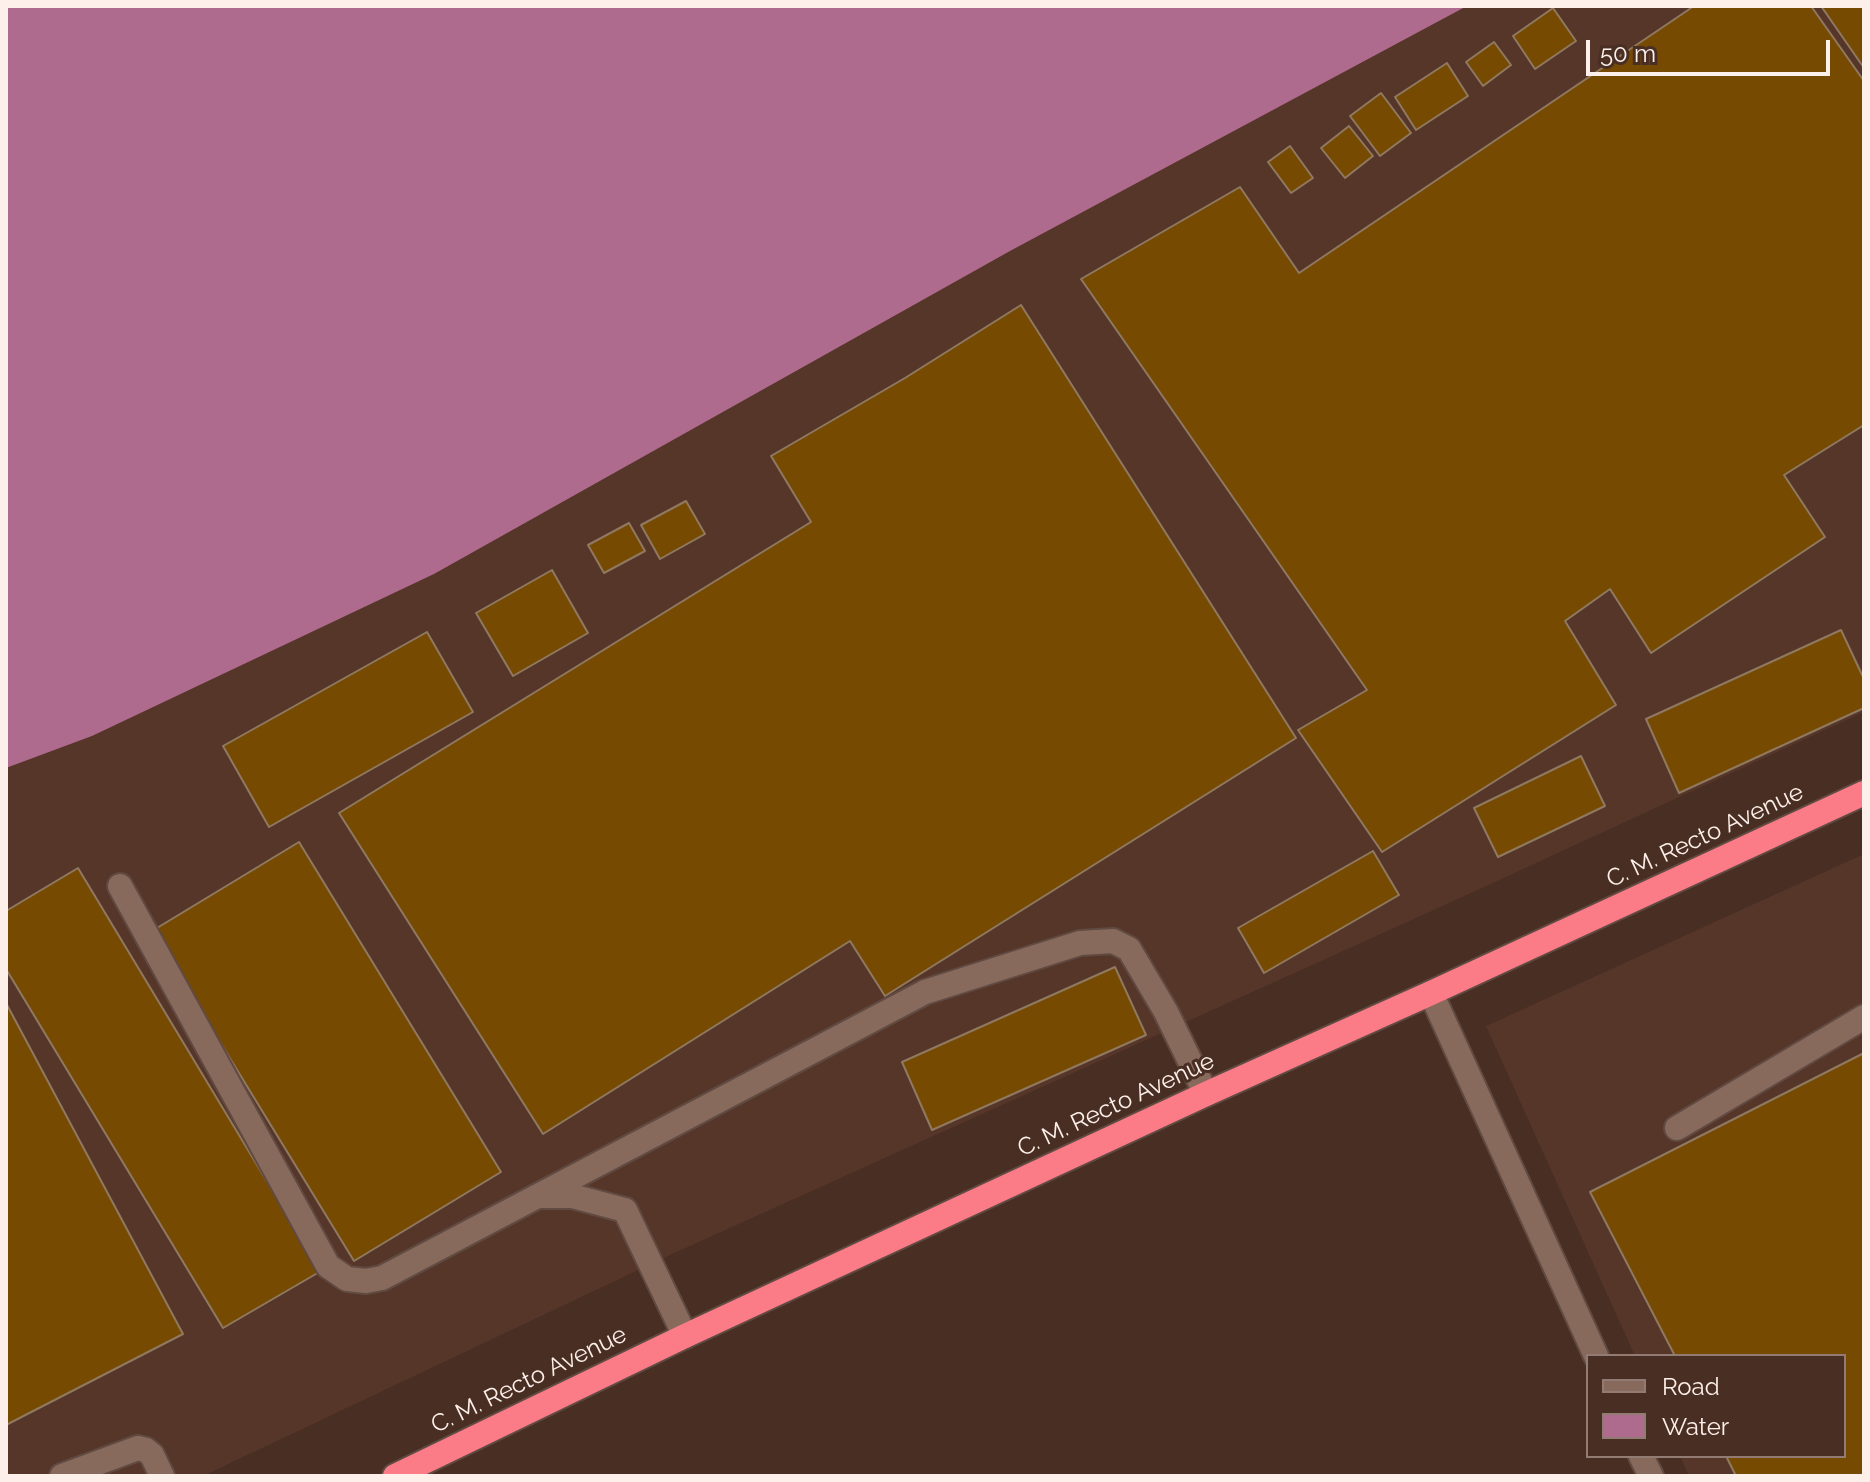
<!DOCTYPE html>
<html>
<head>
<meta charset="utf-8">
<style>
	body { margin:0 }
	#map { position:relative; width:1870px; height:1482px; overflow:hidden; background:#492e23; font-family:Raleway,sans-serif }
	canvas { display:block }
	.frame { position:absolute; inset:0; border:8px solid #fdefe9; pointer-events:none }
	.legend { position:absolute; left:1586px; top:1354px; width:260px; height:104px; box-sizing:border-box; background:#492e23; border:2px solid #917b72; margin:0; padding:10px 14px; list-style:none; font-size:24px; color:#fdefe9 }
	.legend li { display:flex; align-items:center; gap:16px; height:40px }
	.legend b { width:40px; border:2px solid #917b72 }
	.scale { position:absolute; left:1586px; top:40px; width:244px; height:36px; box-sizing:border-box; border:4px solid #fdefe9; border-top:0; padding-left:10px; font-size:24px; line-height:28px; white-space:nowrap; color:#fdefe9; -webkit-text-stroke:6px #492e23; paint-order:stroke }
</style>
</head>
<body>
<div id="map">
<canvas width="1870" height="1482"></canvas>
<div class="frame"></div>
<ul class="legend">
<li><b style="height:10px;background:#886a5d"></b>Road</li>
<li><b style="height:22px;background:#af6b8d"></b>Water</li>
</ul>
<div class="scale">50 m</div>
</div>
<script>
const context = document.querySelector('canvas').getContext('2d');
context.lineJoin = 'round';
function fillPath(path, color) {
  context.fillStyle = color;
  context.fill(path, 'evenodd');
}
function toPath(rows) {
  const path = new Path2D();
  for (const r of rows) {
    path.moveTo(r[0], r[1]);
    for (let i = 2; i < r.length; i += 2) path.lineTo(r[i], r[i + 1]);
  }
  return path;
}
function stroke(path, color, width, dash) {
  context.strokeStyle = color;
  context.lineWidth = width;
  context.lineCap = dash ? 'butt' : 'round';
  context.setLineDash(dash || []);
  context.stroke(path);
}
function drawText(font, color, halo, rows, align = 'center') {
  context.font = font + ' Raleway,sans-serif';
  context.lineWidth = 6;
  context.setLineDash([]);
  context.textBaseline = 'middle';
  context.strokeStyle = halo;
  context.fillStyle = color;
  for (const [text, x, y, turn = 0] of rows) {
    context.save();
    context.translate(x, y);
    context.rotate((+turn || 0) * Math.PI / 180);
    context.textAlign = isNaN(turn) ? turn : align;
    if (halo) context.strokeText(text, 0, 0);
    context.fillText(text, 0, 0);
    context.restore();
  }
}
fillPath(toPath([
	[1467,6,1864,6,1864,712,1434,910,670,1255,203,1476,6,1476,6,768,92,736,434,574,1010,251],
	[1864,854,1864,1476,1689,1476,1680,1456,1844,1456,1844,1356,1635,1356,1486,1026]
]), '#563628');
fillPath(toPath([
	[6,6,1467,6,1010,251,434,574,92,736,6,768]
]), '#af6b8d');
const building = toPath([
	[1694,6,1811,6,1864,81,1864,425,1784,475,1825,537,1651,653,1610,589,1565,621,1616,705,1382,852,1298,730,1367,690,1081,279,1240,187,1299,273,1694,6],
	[1821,6,1864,6,1864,68,1821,6],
	[1553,8,1576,41,1535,69,1513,36,1553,8],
	[1494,42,1511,65,1483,86,1466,62,1494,42],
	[1447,63,1468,96,1416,130,1395,97,1447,63],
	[1381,93,1411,133,1380,156,1350,116,1381,93],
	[1349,126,1373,156,1345,178,1321,148,1349,126],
	[1290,146,1313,178,1291,193,1268,162,1290,146],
	[1021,305,1296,738,885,996,850,941,543,1134,339,813,811,522,771,456,905,378,1021,305],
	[686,501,705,534,660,559,641,525,686,501],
	[629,523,645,551,604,573,588,545,629,523],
	[552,570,588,633,513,676,476,613,552,570],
	[1841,630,1864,679,1864,708,1679,793,1646,719,1841,630],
	[427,632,473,712,269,827,223,746,427,632],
	[1581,756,1605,806,1498,857,1474,808,1581,756],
	[299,842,501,1172,354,1261,152,931,299,842],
	[1373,851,1399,895,1264,973,1238,928,1373,851],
	[78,868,321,1271,223,1328,6,969,6,911,78,868],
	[1115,967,1146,1035,932,1130,902,1062,1115,967],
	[6,1003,183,1334,6,1425,6,1003],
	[1864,1053,1864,1476,1736,1476,1726,1456,1844,1456,1844,1356,1675,1356,1590,1192,1864,1053]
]);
fillPath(building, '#774a02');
stroke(building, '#8f7961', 2);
const minor = toPath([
	[120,886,328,1266,347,1279,366,1281,382,1278,925,992,1080,943,1113,941,1129,949,1166,1012,1206,1094],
	[1431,993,1596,1356],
	[1677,1128,1864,1017],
	[541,1196,572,1196,625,1210,685,1336],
	[1641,1456,1651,1476],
	[62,1476,138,1448,146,1450,152,1455,162,1476]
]);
const highway = toPath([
	[395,1476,685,1336,1206,1094,1431,993,1864,793]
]);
stroke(minor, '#604a41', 28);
stroke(highway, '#604a41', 28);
stroke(minor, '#886a5d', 24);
stroke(highway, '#fb7b87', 24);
drawText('24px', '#fdefe9', '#492e23', [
	["C. M. Recto Avenue",1705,836,-25],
	["C. M. Recto Avenue",1116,1105,-25],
	["C. M. Recto Avenue",529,1380,-26]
]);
</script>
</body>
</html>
